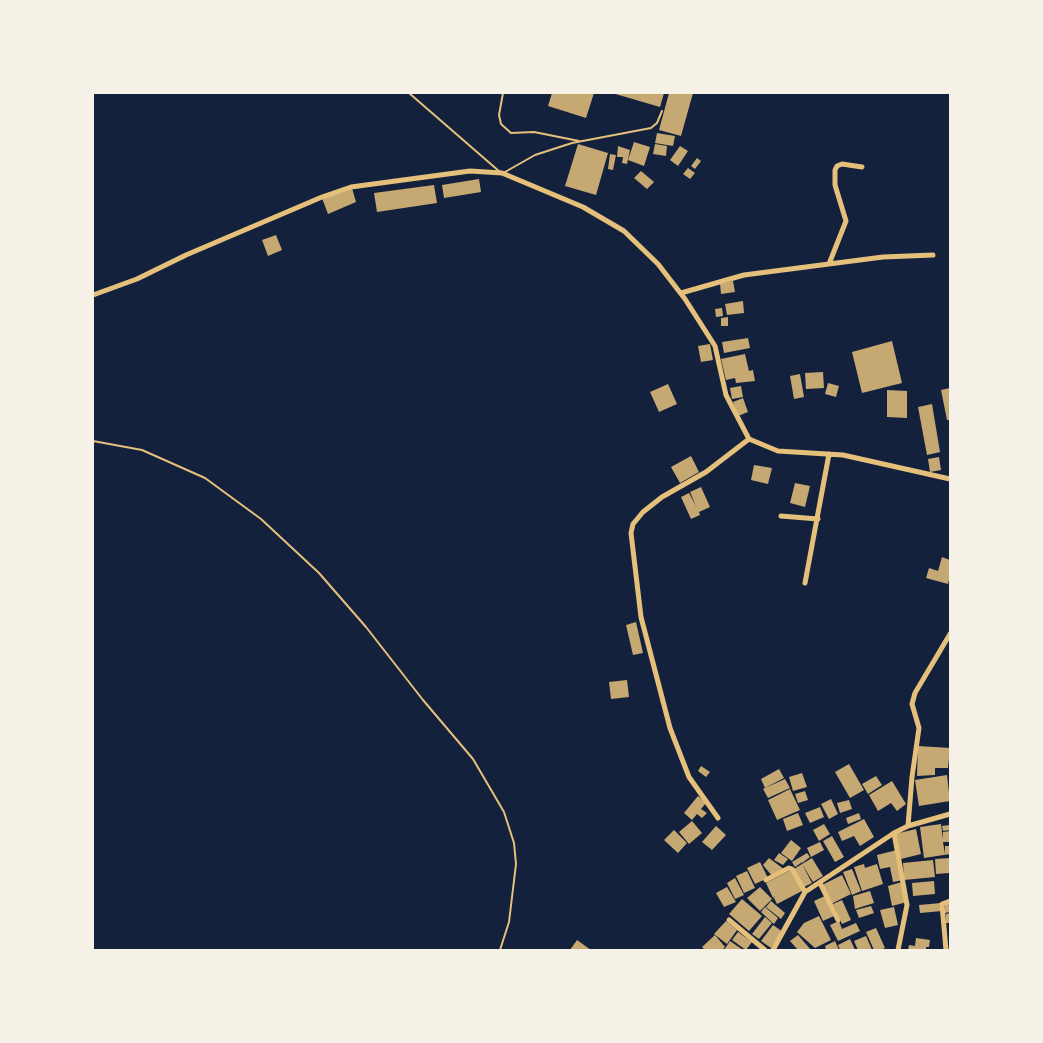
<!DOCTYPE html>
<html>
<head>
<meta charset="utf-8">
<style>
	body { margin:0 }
	#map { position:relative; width:1043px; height:1043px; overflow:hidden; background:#14213d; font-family:Figtree,sans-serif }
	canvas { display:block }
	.frame { position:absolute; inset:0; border:94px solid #f6f1e7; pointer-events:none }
</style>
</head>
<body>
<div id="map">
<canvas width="1043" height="1043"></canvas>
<div class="frame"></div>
</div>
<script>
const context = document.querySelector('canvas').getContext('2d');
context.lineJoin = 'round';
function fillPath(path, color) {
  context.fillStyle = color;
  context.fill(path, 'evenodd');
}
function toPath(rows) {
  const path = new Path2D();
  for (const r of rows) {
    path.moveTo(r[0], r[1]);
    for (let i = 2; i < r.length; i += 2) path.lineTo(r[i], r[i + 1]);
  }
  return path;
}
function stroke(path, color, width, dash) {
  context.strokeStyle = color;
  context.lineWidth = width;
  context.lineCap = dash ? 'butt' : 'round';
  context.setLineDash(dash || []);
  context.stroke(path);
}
fillPath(toPath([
	[552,93,594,93,586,118,548,106],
	[612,93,664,93,660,107],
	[669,93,693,93,681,136,659,130],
	[657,133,675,136,673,146,655,143],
	[634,142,650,147,644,166,628,160],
	[578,144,608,153,596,195,565,186],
	[655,144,667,146,666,156,653,154],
	[618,146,630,150,627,164,622,163,623,157,617,157],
	[680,146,688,151,678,166,670,160],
	[610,154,616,155,613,170,608,169],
	[697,158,701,161,695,169,691,166],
	[688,168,695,173,690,179,683,174],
	[641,171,654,182,647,189,634,178],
	[479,179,481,192,444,198,442,185],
	[434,185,437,203,377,212,374,193],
	[352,188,356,202,328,214,322,198],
	[276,235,282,250,268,256,262,240],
	[733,281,735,292,721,294,720,284],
	[743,301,744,313,727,315,725,304],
	[722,308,723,316,716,317,715,309],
	[728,317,728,326,721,326,721,318],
	[748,338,750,348,724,353,722,342],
	[892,341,902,383,862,393,852,352],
	[710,344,713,360,701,362,698,346],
	[745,354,749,371,753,370,755,381,736,383,735,378,726,380,721,359],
	[823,372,824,388,806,389,805,373],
	[800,374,804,397,794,399,790,376],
	[828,383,839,386,836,397,825,394],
	[668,384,677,404,659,412,650,392],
	[741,386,743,397,732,399,730,388],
	[950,388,950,420,947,420,941,390],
	[887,390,907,391,907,418,887,417],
	[743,398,748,412,738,416,733,402],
	[932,404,940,452,927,455,918,407],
	[691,456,699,472,680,483,671,467],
	[939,457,941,470,930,472,928,459],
	[754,465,772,468,768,484,751,480],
	[795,483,810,486,805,507,790,503],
	[701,487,710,507,699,512,700,515,691,519,681,497,689,493,696,506,690,492],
	[942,557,950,560,950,576,948,584,926,578,929,568,938,571],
	[636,622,643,653,633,655,626,625],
	[627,680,629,697,611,699,609,682],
	[918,746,950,748,948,768,935,768,935,775,917,776],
	[849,764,864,790,850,798,835,772],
	[701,766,710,772,706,777,698,771],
	[779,769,784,778,765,788,761,779],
	[802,773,807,787,793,791,789,777],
	[947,775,950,801,919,806,915,780],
	[876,776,882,785,868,794,862,784],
	[785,779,790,788,768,798,763,789],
	[892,781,906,804,897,811,891,803,878,811,869,795],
	[790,789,800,810,777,820,768,800],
	[805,791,808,800,798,803,795,794],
	[698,796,706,803,701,809,707,813,702,818,697,814,692,820,684,813],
	[831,799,838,814,829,819,821,804],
	[849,800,852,809,840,813,837,803],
	[820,807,824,817,810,823,805,813],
	[798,813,803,825,787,831,783,819],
	[859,813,861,819,848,824,846,818],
	[864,819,874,837,860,846,854,836,842,841,838,832],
	[692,821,702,833,689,844,679,832],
	[824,824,830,834,819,841,813,830],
	[941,824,943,839,943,832,950,831,950,842,943,842,945,854,945,846,950,846,950,854,924,858,920,827],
	[950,825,950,830,943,831,942,826],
	[716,826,726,835,712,850,702,842],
	[916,829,921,854,901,859,895,834],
	[674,830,687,843,678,853,664,840],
	[832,836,844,857,835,862,823,841],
	[791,840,801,848,792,861,781,853],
	[820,842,824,850,811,857,807,848],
	[897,850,903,880,893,882,890,867,880,869,877,855],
	[779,853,788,859,783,865,774,860],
	[807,853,810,857,802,863,800,862,801,863,795,867,792,862],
	[769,858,785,870,772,876,763,865],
	[812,858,823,876,813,882,802,864],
	[950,858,949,873,936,874,935,859],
	[933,860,935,877,904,880,903,863],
	[760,862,768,878,755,884,747,868],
	[802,864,812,883,804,887,794,869],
	[864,864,865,868,877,864,883,884,862,891,854,867],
	[852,869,861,891,852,895,843,872],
	[791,870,802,891,777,904,774,898,775,896,773,898,766,883],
	[747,871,755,888,744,893,736,876],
	[842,875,851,894,831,904,822,885],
	[735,878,744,895,735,899,727,883],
	[934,881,935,894,913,896,912,883],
	[902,882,907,902,892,906,888,886],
	[727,887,736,902,724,907,716,893],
	[760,887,772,899,760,911,747,898],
	[870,891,874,903,855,909,853,896],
	[825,896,834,916,823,921,814,901],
	[742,899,762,916,749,931,729,914],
	[842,900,851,920,842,924,833,904],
	[771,901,785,913,781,919,766,907],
	[945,902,950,902,950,912,945,913],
	[941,903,942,911,920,913,919,905],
	[871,906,874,913,859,918,856,910],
	[765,907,778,918,774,924,761,912],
	[894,907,898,925,885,928,880,910],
	[950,913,950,923,946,923,946,914],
	[819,916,831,940,815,948,797,932,804,923],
	[765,917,772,923,759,939,752,934],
	[726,921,737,930,727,944,714,934],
	[839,921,842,929,856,923,860,931,838,941,830,925],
	[773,925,783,932,771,948,761,941],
	[876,928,885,948,880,950,874,950,866,932],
	[738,932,752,942,746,950,732,940],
	[715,935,725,947,722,950,705,950,702,947],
	[798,935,811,950,798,950,790,941],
	[866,936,872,950,858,950,854,941],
	[916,938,930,940,929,947,926,947,926,950,908,950,909,945,915,946],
	[850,939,855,950,840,950,838,945],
	[577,940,591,950,570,950],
	[730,941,743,950,724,950],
	[835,941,839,950,826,950,825,946]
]), '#c6a872');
stroke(toPath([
	[409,93,500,172],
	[503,93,499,115,501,124,511,133,534,132,579,141],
	[505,172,535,155,572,143,651,128,657,123,662,111],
	[93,441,142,450,205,478,261,519,319,573,366,627,423,700,473,759,504,812,514,843,516,864,509,922,500,950]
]), '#e5c07b', 2);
stroke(toPath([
	[829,264,846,221,835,185,835,170,837,166,842,164,862,167],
	[681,293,744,275,883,257,933,255],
	[93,295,137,279,186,255,322,197,351,187,470,171,502,173,583,207,624,231,658,264,685,299,715,346,726,395,749,439,778,451,843,455,950,479],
	[781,516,818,519],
	[805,583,829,454],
	[718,818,689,777,670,728,641,617,631,533,633,524,643,512,662,497,706,472,749,439],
	[908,826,912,777,919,728,912,704,915,693,950,634],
	[894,833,907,905,898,950],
	[766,880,789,868,792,869,805,892],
	[820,883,838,920],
	[729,920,765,950],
	[773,950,805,892,894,833,908,826,950,814],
	[946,950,942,904,950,901]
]), '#e5c07b', 5);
</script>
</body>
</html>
